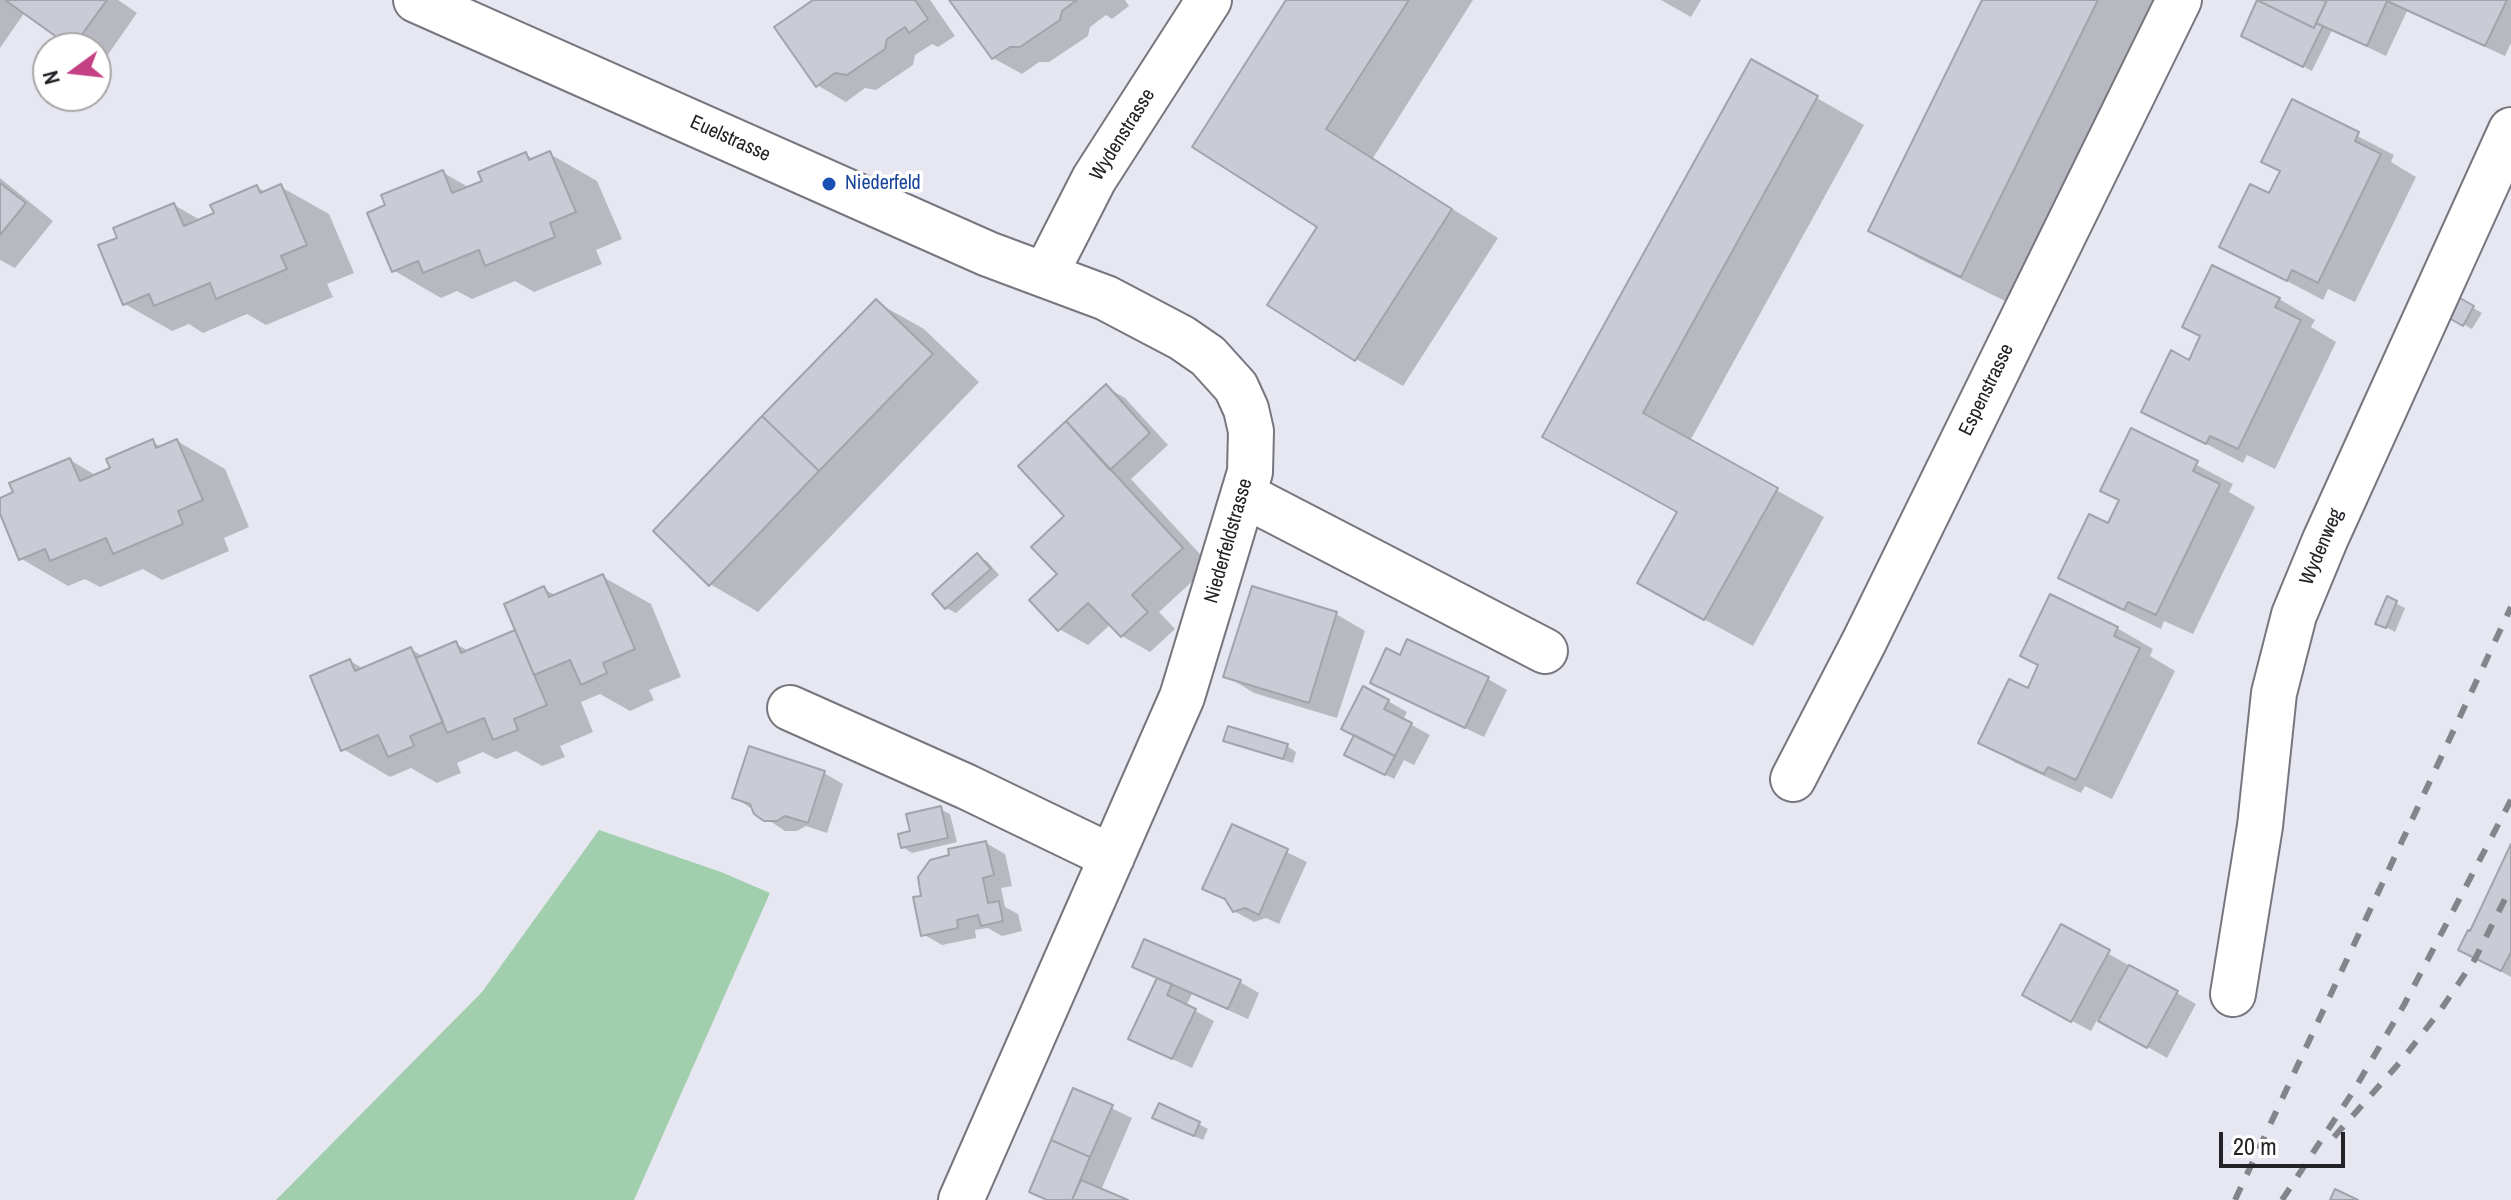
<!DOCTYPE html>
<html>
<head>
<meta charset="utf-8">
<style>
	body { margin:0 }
	#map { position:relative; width:2511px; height:1200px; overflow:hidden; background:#e7e7f2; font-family:"Archivo Narrow",sans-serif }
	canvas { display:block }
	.north { position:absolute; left:32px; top:32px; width:80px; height:80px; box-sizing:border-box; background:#fff; border:2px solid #a7a7a9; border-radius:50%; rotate:255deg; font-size:22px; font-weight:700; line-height:32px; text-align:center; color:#232327 }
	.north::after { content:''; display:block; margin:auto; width:28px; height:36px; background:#c54185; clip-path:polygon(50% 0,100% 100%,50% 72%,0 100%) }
	.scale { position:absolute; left:2219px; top:1132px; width:126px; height:36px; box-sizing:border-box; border:4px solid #232327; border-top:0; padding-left:10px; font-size:24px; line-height:28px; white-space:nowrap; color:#232327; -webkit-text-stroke:6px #fff; paint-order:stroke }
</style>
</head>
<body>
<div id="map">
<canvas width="2511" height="1200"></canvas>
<div class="north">N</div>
<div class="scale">20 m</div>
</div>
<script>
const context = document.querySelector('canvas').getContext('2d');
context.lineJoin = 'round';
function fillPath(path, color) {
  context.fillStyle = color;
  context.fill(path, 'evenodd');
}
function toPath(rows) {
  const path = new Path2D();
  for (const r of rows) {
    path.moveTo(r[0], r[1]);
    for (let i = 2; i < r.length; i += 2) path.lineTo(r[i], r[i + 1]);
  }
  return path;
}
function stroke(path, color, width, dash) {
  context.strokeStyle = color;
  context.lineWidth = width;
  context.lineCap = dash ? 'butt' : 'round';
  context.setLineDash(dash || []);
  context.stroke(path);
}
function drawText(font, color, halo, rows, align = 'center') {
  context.font = font + ' "Archivo Narrow",sans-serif';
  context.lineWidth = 7;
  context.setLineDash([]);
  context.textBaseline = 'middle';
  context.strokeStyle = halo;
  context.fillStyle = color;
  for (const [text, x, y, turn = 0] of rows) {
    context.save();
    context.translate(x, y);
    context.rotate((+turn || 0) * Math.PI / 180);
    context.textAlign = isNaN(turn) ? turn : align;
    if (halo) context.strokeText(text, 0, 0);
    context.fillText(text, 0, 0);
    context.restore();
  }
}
fillPath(toPath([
	[599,830,721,872,770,893,634,1200,276,1200,482,992]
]), '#a1ceac');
fillPath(toPath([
	[0,0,118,0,137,13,102,63,96,59,96,48,76,48,25,12,0,48],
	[817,0,930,0,955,36,938,47,932,44,915,55,913,65,876,90,865,88,846,102,817,85],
	[952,0,1125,0,1129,6,1112,19,1106,15,1090,27,1088,36,1049,62,1039,62,1022,74,993,58],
	[1288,0,1473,0,1373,158,1498,238,1403,386,1356,359,1320,226],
	[1661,0,1701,0,1691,17],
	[1984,0,2159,0,2009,303,1918,258,1871,231],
	[2261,0,2511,0,2511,43,2505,56,2407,11,2386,56,2332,30,2312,71,2253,41],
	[1817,98,1864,125,1690,441,1824,517,1753,646,1687,610,1679,512,1592,463],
	[2292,102,2394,155,2391,162,2416,177,2355,302,2328,289,2323,300,2222,247,2270,196,2281,172,2263,161],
	[525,154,535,160,550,154,597,181,622,239,596,250,602,264,534,292,515,281,472,299,457,291,441,298,393,270,388,206,442,172,470,188,484,182],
	[0,178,53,221,15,268,0,260],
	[257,187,267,193,281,187,329,214,354,273,327,284,333,297,266,325,247,314,203,333,189,324,172,331,125,304,120,239,174,205,202,221],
	[2279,299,2315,320,2311,327,2336,342,2275,469,2247,455,2243,463,2143,411,2190,362],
	[2461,301,2482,313,2472,329,2451,317],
	[876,302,924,329,979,382,758,612,710,584],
	[1106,387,1125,398,1168,445,1131,479,1210,565,1159,612,1175,629,1150,652,1122,636,1111,624,1088,645,1059,629,1060,574,1067,516],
	[2132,431,2233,484,2229,492,2255,507,2193,634,2164,621,2161,629,2096,598,2060,577,2109,525,2121,500],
	[177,441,225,469,249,527,224,538,229,551,162,580,143,569,100,587,85,579,68,586,20,558,0,509,0,500,70,460,97,476,112,469,152,442,162,447],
	[977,556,987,561,999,575,956,613,946,608,934,594],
	[603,577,651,604,681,677,649,690,654,700,630,711,600,694,581,702,593,732,560,746,565,757,542,766,516,751,496,759,483,752,457,763,461,773,437,783,411,768,390,777,343,749,350,661,364,669,411,649,424,657,456,644,469,651,518,631,544,589,557,596],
	[1253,589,1336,614,1365,631,1337,718,1254,693,1226,676],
	[2388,599,2405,608,2395,632,2378,623],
	[2117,628,2153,649,2150,656,2175,671,2112,799,2085,786,2081,793,2016,763,1980,742],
	[1401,658,1488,679,1507,690,1484,737,1392,693],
	[1388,701,1407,712,1403,720,1430,735,1414,765,1404,760,1394,779,1356,759,1357,735],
	[1226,740,1287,746,1296,752,1293,763,1235,745],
	[824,773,843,784,827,833,806,826,797,831,785,831,734,797],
	[940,809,950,814,957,842,912,853,903,847,912,832],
	[1233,826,1307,862,1279,924,1266,918,1254,922,1234,911,1228,901,1204,888],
	[986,843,1005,854,1012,886,1001,888,1005,907,1018,914,1022,931,1002,936,988,928,975,930,976,938,942,945,923,934,924,897],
	[2511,849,2511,977,2461,949,2471,934],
	[2062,927,2196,1004,2167,1058,2098,1018,2091,1031,2044,1006],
	[1135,966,1240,982,1259,993,1248,1019,1192,994,1186,1006,1214,1021,1192,1068,1150,1049,1159,979],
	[1074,1090,1132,1118,1101,1190,1123,1200,1046,1200,1031,1191],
	[1163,1123,1199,1124,1208,1129,1203,1140]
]), '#0003');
const building = toPath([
	[5,0,107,0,72,48,5,0],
	[813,0,915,0,928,19,909,33,905,27,887,39,885,49,847,75,835,73,816,87,774,27,813,0],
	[949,0,1077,0,1062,11,1060,20,1020,47,1010,47,992,59,949,0],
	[1286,0,1409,0,1326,129,1452,209,1355,361,1267,305,1317,227,1192,147,1286,0],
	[1982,0,2098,0,1961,277,1868,231,1982,0],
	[2257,0,2314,28,2316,23,2323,26,2303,67,2241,36,2257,0],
	[2257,0,2323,0,2326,2,2314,28,2257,0],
	[2327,0,2507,0,2485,46,2387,1,2367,46,2316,23,2327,0],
	[1751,59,1818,96,1643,413,1778,488,1704,620,1637,583,1677,512,1542,437,1751,59],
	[2292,99,2359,132,2355,141,2381,154,2318,283,2292,270,2287,281,2219,247,2250,184,2269,193,2280,171,2261,162,2292,99],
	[550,151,576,212,550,223,555,237,485,266,479,250,423,273,418,261,392,272,367,213,385,205,381,195,443,170,452,193,482,181,478,172,526,152,529,160,550,151],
	[0,183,26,203,0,235,0,183],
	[281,184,307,245,281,256,287,269,216,299,210,283,154,306,149,294,123,305,98,245,117,238,113,228,174,203,184,226,214,213,210,205,257,185,260,193,281,184],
	[2212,265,2280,298,2275,307,2301,320,2238,449,2210,436,2206,444,2141,412,2171,350,2189,360,2200,336,2182,327,2212,265],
	[2460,298,2474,306,2463,326,2449,318,2460,298],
	[876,299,933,354,819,471,762,416,876,299],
	[1106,384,1150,433,1110,470,1066,421,1106,384],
	[762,416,819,471,709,586,653,531,762,416],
	[1066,421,1183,548,1132,595,1148,612,1121,637,1088,603,1058,631,1029,600,1057,574,1031,547,1064,516,1018,466,1066,421],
	[2131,428,2198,461,2193,471,2220,484,2156,615,2128,602,2124,610,2058,578,2089,514,2108,523,2119,500,2100,491,2131,428],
	[153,439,156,448,177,439,203,500,178,511,183,524,113,554,106,538,50,561,45,549,19,560,0,514,0,498,13,492,9,483,70,458,80,481,110,468,106,459,153,439],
	[977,553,991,569,945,609,932,594,977,553],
	[603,574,635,649,603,663,607,673,581,685,570,660,534,675,504,604,544,586,549,597,603,574],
	[1252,586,1337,612,1309,703,1223,677,1252,586],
	[2050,594,2118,627,2114,636,2140,648,2076,780,2048,767,2044,774,1978,743,2009,679,2028,688,2038,665,2020,656,2050,594],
	[2387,596,2397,601,2386,628,2375,624,2387,596],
	[515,630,547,705,514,719,518,730,493,740,484,718,447,733,416,658,456,641,461,653,515,630],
	[1407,639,1489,677,1465,728,1370,683,1386,648,1400,655,1407,639],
	[411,647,443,722,410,736,414,746,388,757,378,735,341,751,310,676,350,659,355,671,411,647],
	[1363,686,1389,700,1384,709,1412,723,1395,756,1341,729,1363,686],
	[1228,726,1288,744,1283,759,1223,741,1228,726],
	[1354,735,1395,756,1385,775,1344,755,1354,735],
	[749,746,825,771,808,823,785,816,777,821,764,821,754,814,750,804,732,798,749,746],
	[941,806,948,838,901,848,898,834,910,831,906,814,941,806],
	[1232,824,1288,849,1259,915,1245,908,1233,912,1225,899,1202,889,1232,824],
	[986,841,994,875,983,878,988,903,999,901,1003,921,981,926,978,915,957,920,958,928,921,936,913,897,921,896,918,877,930,860,949,855,948,849,986,841],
	[2511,844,2511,952,2501,971,2458,950,2468,930,2470,931,2511,844],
	[2061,924,2110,950,2071,1022,2022,995,2061,924],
	[1144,939,1241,980,1228,1009,1132,967,1144,939],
	[2129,965,2178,991,2147,1048,2098,1021,2129,965],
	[1157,978,1172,984,1167,995,1196,1009,1172,1059,1128,1039,1157,978],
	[1073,1088,1113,1105,1090,1157,1051,1140,1073,1088],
	[1159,1103,1200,1122,1194,1136,1152,1118,1159,1103],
	[1051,1140,1090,1157,1072,1200,1047,1200,1029,1192,1051,1140],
	[1081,1180,1128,1200,1072,1200,1081,1180],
	[2335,1189,2358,1200,2330,1200,2335,1189]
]);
fillPath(building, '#cbcbd5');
stroke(building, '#a3a3ac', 2);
const minor = toPath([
	[416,0,988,254,1106,298,1182,338,1208,356,1236,387,1246,409,1251,431,1250,472,1182,697,961,1200],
	[1045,275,1094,179,1209,0],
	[1244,495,1545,651],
	[790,708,967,787,1112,857],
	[1793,779,1864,642,2179,0],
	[2233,994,2260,826,2274,693,2294,615,2325,540,2511,130]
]);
stroke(minor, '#76767f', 48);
stroke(minor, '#fff', 44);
stroke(toPath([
	[2334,1137,2401,1061,2440,1011,2475,959,2511,887],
	[2235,1200,2511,607],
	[2282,1200,2354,1090,2404,1005,2511,800]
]), '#84848b', 6, [14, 14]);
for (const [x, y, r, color] of [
	[829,184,8,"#1a4fb4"]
]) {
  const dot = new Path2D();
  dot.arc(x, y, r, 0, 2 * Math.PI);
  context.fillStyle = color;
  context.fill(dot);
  stroke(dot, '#fff', 3);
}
drawText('20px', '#232327', '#fff', [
	["Wydenstrasse",1123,135,-58],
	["Euelstrasse",730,139,24],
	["Espenstrasse",1987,390,-64],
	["Niederfeldstrasse",1229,541,-74],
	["Wydenweg",2322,547,-67]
]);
drawText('20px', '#164399', '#fff', [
	["Niederfeld",845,184]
], 'left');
</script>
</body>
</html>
